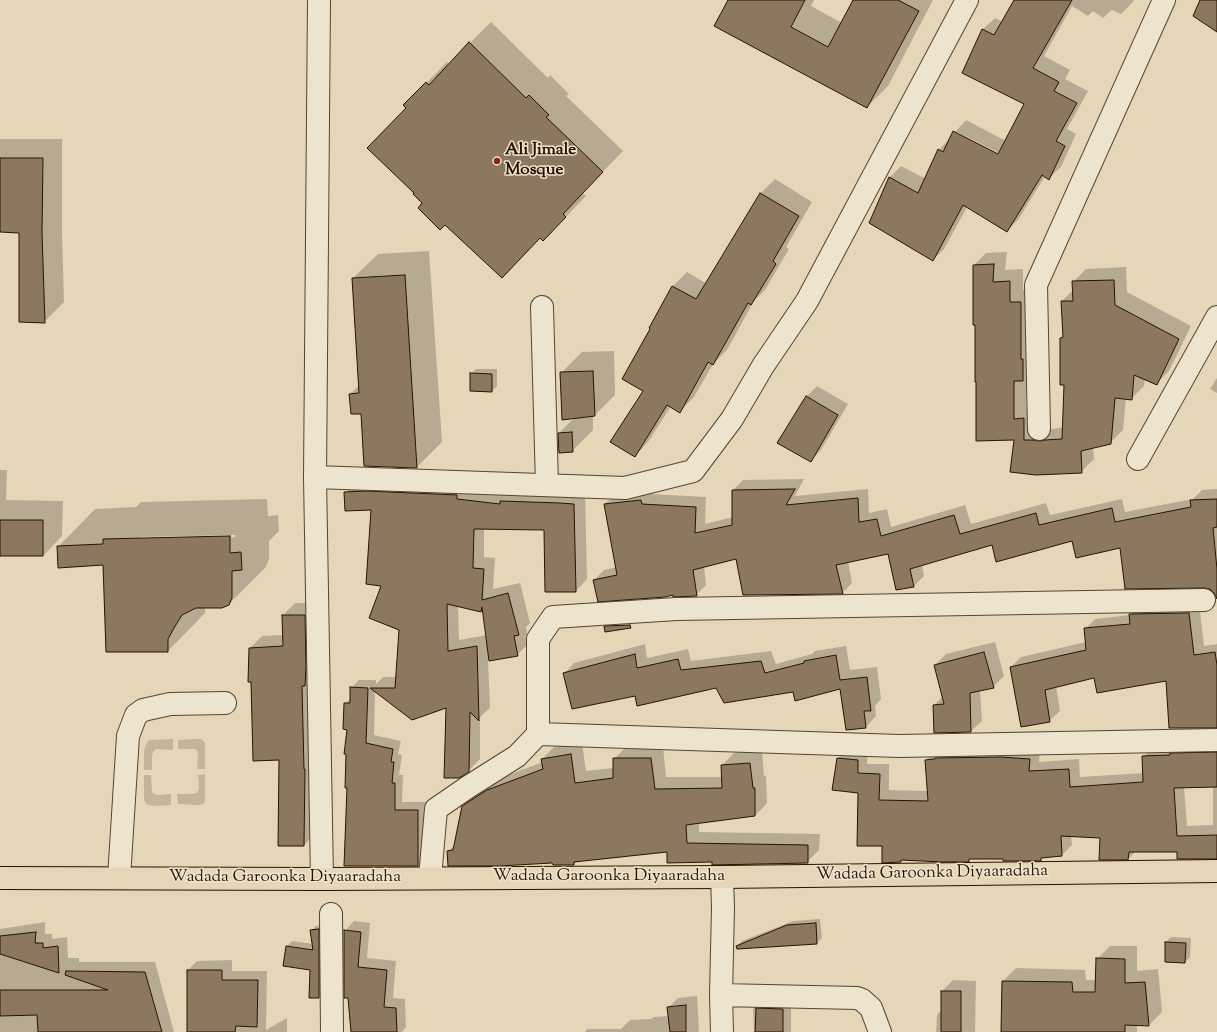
<!DOCTYPE html>
<html>
<head>
<meta charset="utf-8">
<style>
	body { margin:0 }
	canvas { display:block; background:#e4d6b7 }
</style>
</head>
<body>
<canvas width="1217" height="1032"></canvas>
<script>
const context = document.querySelector('canvas').getContext('2d');
context.lineJoin = 'round';
function fillPath(path, color) {
  context.fillStyle = color;
  context.fill(path, 'evenodd');
}
function toPath(rows) {
  const path = new Path2D();
  for (const r of rows) {
    path.moveTo(r[0], r[1]);
    for (let i = 2; i < r.length; i += 2) path.lineTo(r[i], r[i + 1]);
  }
  return path;
}
function stroke(path, color, width, dash) {
  context.strokeStyle = color;
  context.lineWidth = width;
  context.lineCap = dash ? 'butt' : 'round';
  context.setLineDash(dash || []);
  context.stroke(path);
}
function drawText(font, color, halo, rows, align = 'center') {
  context.font = font + ' "Sorts Mill Goudy",serif';
  context.lineWidth = 3;
  context.setLineDash([]);
  context.textBaseline = 'middle';
  context.strokeStyle = halo;
  context.fillStyle = color;
  for (const [text, x, y, turn = 0] of rows) {
    context.save();
    context.translate(x, y);
    context.rotate((+turn || 0) * Math.PI / 180);
    context.textAlign = isNaN(turn) ? turn : align;
    if (halo) context.strokeText(text, 0, 0);
    context.fillText(text, 0, 0);
    context.restore();
  }
}
fillPath(toPath([
	[173,739,173,750,156,749,153,752,152,756,152,770,144,770,144,751,146,744,149,740],
	[197,739,202,739,205,743,205,769,197,769,198,752,195,749,178,749,178,740],
	[205,774,205,802,203,804,199,805,178,804,177,794,190,794,197,793,199,788,198,775],
	[144,775,151,775,152,792,154,794,159,795,171,794,171,805,152,806,146,804,144,799]
]), '#c4b598');
fillPath(toPath([
	[730,0,814,0,811,6,842,23,854,0,933,0,888,86,867,107],
	[1015,0,1134,0,1132,3,1121,14,1112,10,1103,18,1093,11,1088,16,1072,6,1044,56,1070,70,1065,79,1088,91,1067,129,1076,134,1061,167,1049,178,1045,176,1018,220,1006,231,967,207,944,249,933,260,870,223,890,177,901,166,926,179,939,150,966,120,1006,141,1025,103,963,72,983,29,995,18,1003,22],
	[957,132,1003,155,1002,157,957,134],
	[491,22,548,78,550,75,569,94,566,96,623,151,582,193,586,196,564,219,540,237,424,203,408,108,405,105,447,62,449,64],
	[0,139,62,139,62,231,64,302,44,322,20,232,0,231],
	[775,179,812,202,786,247,789,249,765,290,754,301,727,350,713,364,694,397,680,411,671,406,648,442,635,456,644,391,651,328,650,328,673,286,687,272,707,284,761,193],
	[429,251,442,442,417,467,361,413,350,394,360,385,353,278,378,254],
	[1007,252,1005,270,1023,269,1023,290,1033,290,1035,367,1026,376,1026,407,1036,406,1046,428,1053,429,1064,427,1065,384,1061,338,1064,336,1062,301,1073,290,1073,282,1086,269,1126,267,1127,292,1191,326,1169,371,1156,384,1145,379,1144,386,1131,399,1126,398,1123,430,1110,443,1093,447,1094,459,1081,472,1015,439,976,324,974,265,986,253],
	[614,351,615,395,595,415,593,416,593,430,572,451,559,433,574,418,561,373,582,352],
	[476,369,497,369,497,386,492,391,471,374],
	[1217,378,1217,393,1210,389],
	[817,386,848,404,821,450,811,461,778,442,807,396],
	[0,470,7,470,6,500,63,501,62,536,43,556,0,555],
	[804,479,795,496,868,489,869,513,887,509,891,527,965,505,971,524,1046,503,1050,515,1122,499,1125,512,1193,499,1202,490,1217,489,1217,598,1216,593,1211,588,1121,547,1072,539,992,544,922,565,924,576,914,586,889,553,848,561,852,583,842,593,737,558,704,566,706,585,696,595,674,594,594,580,604,570,617,567,605,504,615,494,651,490,652,494,706,497,705,524,733,517,733,490,743,480],
	[357,482,585,493,587,579,576,591,546,591,545,529,484,528,484,557,495,558,493,589,520,583,530,623,526,627,529,643,517,655,488,660,490,708,480,717,480,759,468,771,447,707,375,690,374,735,401,741,398,754,402,755,399,775,403,775,402,802,426,802,426,857,418,865,348,787,348,729,345,704,351,698,351,688,359,680,376,680,376,684,383,677,397,677,400,629,382,585,372,509,345,493],
	[458,606,481,611,483,609,487,635,459,640],
	[267,499,268,516,278,515,279,531,269,541,269,559,266,567,228,605,205,607,205,613,168,651,107,651,104,564,58,547,95,509,136,507,141,502],
	[235,535,235,537,141,539,141,537],
	[295,603,316,603,316,833,304,845,280,759,252,681,249,681,250,648,262,636,283,635,283,615],
	[1199,603,1204,646,1217,644,1217,727,1167,680,1095,677,1056,686,1060,711,1049,721,1011,667,1021,657,1086,642,1085,629,1095,619,1130,615,1140,604],
	[995,642,1004,676,993,687,980,690,982,721,971,731,934,705,943,696,935,665,946,654],
	[645,644,647,658,688,649,691,661,771,651,776,664,812,654,815,651,846,646,850,670,877,667,881,699,875,706,876,716,866,727,841,688,794,691,716,686,635,694,564,674,574,663],
	[582,743,586,771,614,768,614,759,626,747,663,746,666,777,722,777,722,765,734,753,762,751,764,776,766,776,767,803,755,816,699,822,699,832,820,834,819,850,807,862,713,861,668,851,577,861,574,864,448,851,456,844,463,807,476,794,500,778,543,762,542,759,554,747],
	[1217,743,1217,858,1178,851,1136,851,1128,859,1101,837,1071,836,1072,845,1062,855,1043,857,1040,860,971,858,969,860,903,859,900,861,882,845,859,792,838,758,848,748,868,750,867,764,889,764,889,790,928,791,926,760,936,750,1040,749,1039,762,1079,759,1080,777,1143,773,1143,757,1153,747],
	[1213,786,1213,825,1187,826,1184,787],
	[820,919,822,938,817,943,737,946,742,941,793,921],
	[354,921,370,923,367,958,396,961,393,998,405,999,406,1027,402,1032,352,1032,345,931],
	[45,922,45,934,52,934,52,939,67,937,68,958,79,958,79,962,155,962,174,1032,0,1032,0,929],
	[323,924,324,992,319,997,311,969,284,965,287,946,292,941,313,944,311,931,316,926],
	[1171,937,1191,938,1190,957,1185,962,1166,942],
	[1110,946,1137,946,1137,971,1158,969,1162,1012,1149,1025,1137,1024,1137,1032,1003,1032,1003,981,1016,968,1085,970,1086,980,1096,980,1097,959],
	[232,960,232,971,267,971,266,1030,287,1018,287,1032,188,1032,188,970,197,961],
	[953,980,976,981,975,1032,936,1032,937,1015,942,1010,942,991],
	[697,996,699,1032,585,1032,587,1029,621,1029,630,1020,651,1019,654,1017,669,1016,668,1008,678,998],
	[762,1000,791,1001,791,1032,754,1032,753,1009]
]), '#0003');
const building = toPath([
	[728,0,805,0,791,27,828,47,853,0,898,0,919,11,867,108,714,26,728,0],
	[1014,0,1072,0,1033,68,1059,82,1054,91,1077,103,1056,141,1065,146,1049,180,1042,175,1007,232,963,205,933,261,869,223,889,177,918,193,938,149,943,152,953,131,998,154,1024,104,962,73,982,29,994,35,1014,0],
	[1200,0,1217,0,1217,32,1193,16,1200,0],
	[469,42,526,98,529,95,549,115,546,117,603,172,563,214,566,217,543,241,540,238,502,278,445,225,440,230,418,208,422,203,413,194,414,193,367,148,406,108,403,105,426,82,429,85,469,42],
	[0,158,43,158,42,233,45,323,19,322,19,233,0,232,0,158],
	[760,193,799,216,773,261,776,264,751,305,748,303,713,365,708,362,680,413,667,405,635,457,610,442,643,391,622,379,650,329,649,328,672,286,696,299,760,193],
	[994,264,993,282,1010,281,1010,302,1021,302,1021,359,1023,359,1023,381,1014,381,1014,419,1024,418,1024,440,1033,440,1040,441,1045,440,1062,439,1064,385,1060,385,1060,338,1063,337,1061,301,1073,301,1072,281,1114,280,1115,305,1179,339,1157,385,1134,375,1132,400,1115,398,1111,444,1081,451,1082,473,1036,475,1010,472,1014,440,976,441,976,382,975,382,975,325,973,325,973,265,994,264],
	[405,275,417,468,364,466,361,414,351,414,349,394,359,393,352,278,405,275],
	[593,371,595,416,562,420,560,372,593,371],
	[470,373,492,374,492,392,470,391,470,373],
	[806,396,838,415,811,462,777,443,806,396],
	[572,432,573,452,559,453,558,433,572,432],
	[795,489,786,505,858,498,859,522,877,519,881,536,954,515,960,534,1036,513,1039,525,1112,508,1115,522,1191,507,1190,500,1217,499,1217,527,1213,528,1217,569,1217,599,1214,593,1210,589,1204,588,1125,589,1120,548,1076,558,1072,541,996,562,992,545,910,569,914,587,896,590,888,554,836,565,843,594,743,595,736,559,693,570,697,596,673,597,673,595,665,597,598,602,593,580,617,575,604,504,641,500,642,504,696,507,695,533,732,525,732,490,795,489],
	[366,491,457,495,457,499,500,504,500,501,560,503,574,504,576,592,545,592,544,530,474,529,473,568,484,569,482,600,508,593,519,635,514,636,518,656,489,661,482,607,481,612,447,604,448,651,477,646,479,721,470,712,469,772,459,778,444,778,446,708,412,720,370,688,395,688,399,630,369,618,381,586,366,584,371,510,345,511,344,492,366,491],
	[0,520,43,520,43,556,0,556,0,520],
	[230,536,230,553,241,552,242,570,232,571,232,598,229,605,222,608,196,608,182,615,174,628,168,639,168,652,106,652,103,565,58,568,57,546,103,544,103,539,230,536],
	[1189,613,1194,655,1215,652,1217,665,1217,728,1169,728,1166,681,1097,693,1094,678,1045,690,1050,722,1021,727,1010,667,1086,650,1084,628,1130,624,1129,614,1189,613],
	[282,615,305,615,306,666,305,686,302,686,304,769,305,769,304,846,278,846,279,760,253,761,251,682,248,682,249,648,283,646,282,615],
	[630,625,631,628,605,632,604,626,630,625],
	[984,652,994,688,970,693,971,732,934,733,933,705,944,704,934,665,984,652],
	[635,654,637,668,678,659,681,670,761,661,765,673,804,663,804,661,836,655,840,680,867,677,871,711,864,711,866,728,846,730,840,689,795,701,793,692,724,703,716,688,637,706,635,696,572,709,563,673,635,654],
	[350,687,368,688,366,743,393,749,391,762,394,762,392,783,395,783,395,810,418,810,418,866,344,866,347,788,345,788,346,754,344,754,347,730,343,729,344,703,350,703,350,687],
	[1217,752,1217,787,1174,788,1177,836,1217,835,1217,859,1177,859,1177,852,1129,852,1128,860,1099,860,1100,838,1061,836,1062,856,1041,858,1041,861,1003,861,1003,859,969,859,969,862,943,862,901,860,901,862,882,863,882,846,857,846,858,793,832,790,837,758,858,760,858,773,880,774,879,800,928,801,925,760,935,759,935,758,1001,757,1030,759,1029,771,1069,769,1070,787,1143,782,1142,756,1170,755,1170,753,1217,752],
	[571,754,575,783,613,778,613,758,651,758,655,789,722,788,721,765,750,763,753,788,755,788,755,816,686,825,687,843,808,845,808,863,712,865,712,862,667,863,667,852,574,862,574,865,553,865,552,863,499,866,448,866,447,851,453,850,462,806,487,790,543,769,541,759,571,754],
	[816,923,817,944,737,949,736,946,787,925,816,923],
	[319,929,319,998,309,998,310,970,283,966,286,946,313,950,310,930,319,929],
	[344,930,361,932,358,967,387,970,384,1007,396,1008,397,1032,351,1032,348,998,344,998,344,930],
	[36,932,35,943,43,943,43,948,58,946,59,973,0,954,0,936,36,932],
	[1165,942,1186,943,1185,963,1165,962,1165,942],
	[1096,958,1125,959,1125,983,1145,982,1149,1026,1125,1025,1125,1032,1001,1032,1002,981,1072,982,1073,992,1095,992,1096,958],
	[187,970,222,970,222,980,258,980,257,1027,236,1026,235,1032,187,1032,187,970],
	[66,971,145,972,162,1032,38,1032,37,1015,0,1016,0,990,108,990,65,975,66,971],
	[941,991,961,991,961,1032,941,1032,941,991],
	[686,1005,686,1032,670,1032,667,1007,686,1005],
	[756,1008,783,1009,783,1032,755,1032,756,1008]
]);
fillPath(building, '#8b785f');
stroke(building, '#2a1200', 1);
const minor = toPath([
	[319,0,315,477,322,879],
	[542,307,547,485],
	[1039,429,1036,285,1164,0],
	[1138,459,1217,317],
	[315,477,625,488,693,471,732,419,763,366,807,301,967,0],
	[538,734,899,746,1217,740],
	[119,878,128,736,136,715,143,710,170,704,225,703],
	[430,878,436,809,468,787,517,756,538,734,538,639,553,617,676,609,1204,600],
	[331,914,332,1032],
	[721,995,857,998,862,1000,871,1008,880,1032],
	[722,1032,721,995,723,908,722,877]
]);
const major = toPath([
	[0,878,322,879,722,877,1217,871]
]);
stroke(minor, '#58432e', 24);
stroke(major, '#2a1200', 24);
stroke(minor, '#ede4d0', 22);
stroke(major, '#e4d6b7', 22);
for (const [x, y, r, color] of [
	[497,161,4,"#8f2418"]
]) {
  const dot = new Path2D();
  dot.arc(x, y, r, 0, 2 * Math.PI);
  context.fillStyle = color;
  context.fill(dot);
  stroke(dot, '#ede4d0', 1.5);
}
drawText('bold 17px', '#2a1200', '#ede4d0', [
	["Ali Jimale",505,151],
	["Mosque",505,171]
], 'left');
drawText('17px', '#2a1200', '#ede4d0', [
	["Wadada Garoonka Diyaaradaha",932,874,-1],
	["Wadada Garoonka Diyaaradaha",609,877],
	["Wadada Garoonka Diyaaradaha",285,878]
]);
</script>
</body>
</html>
